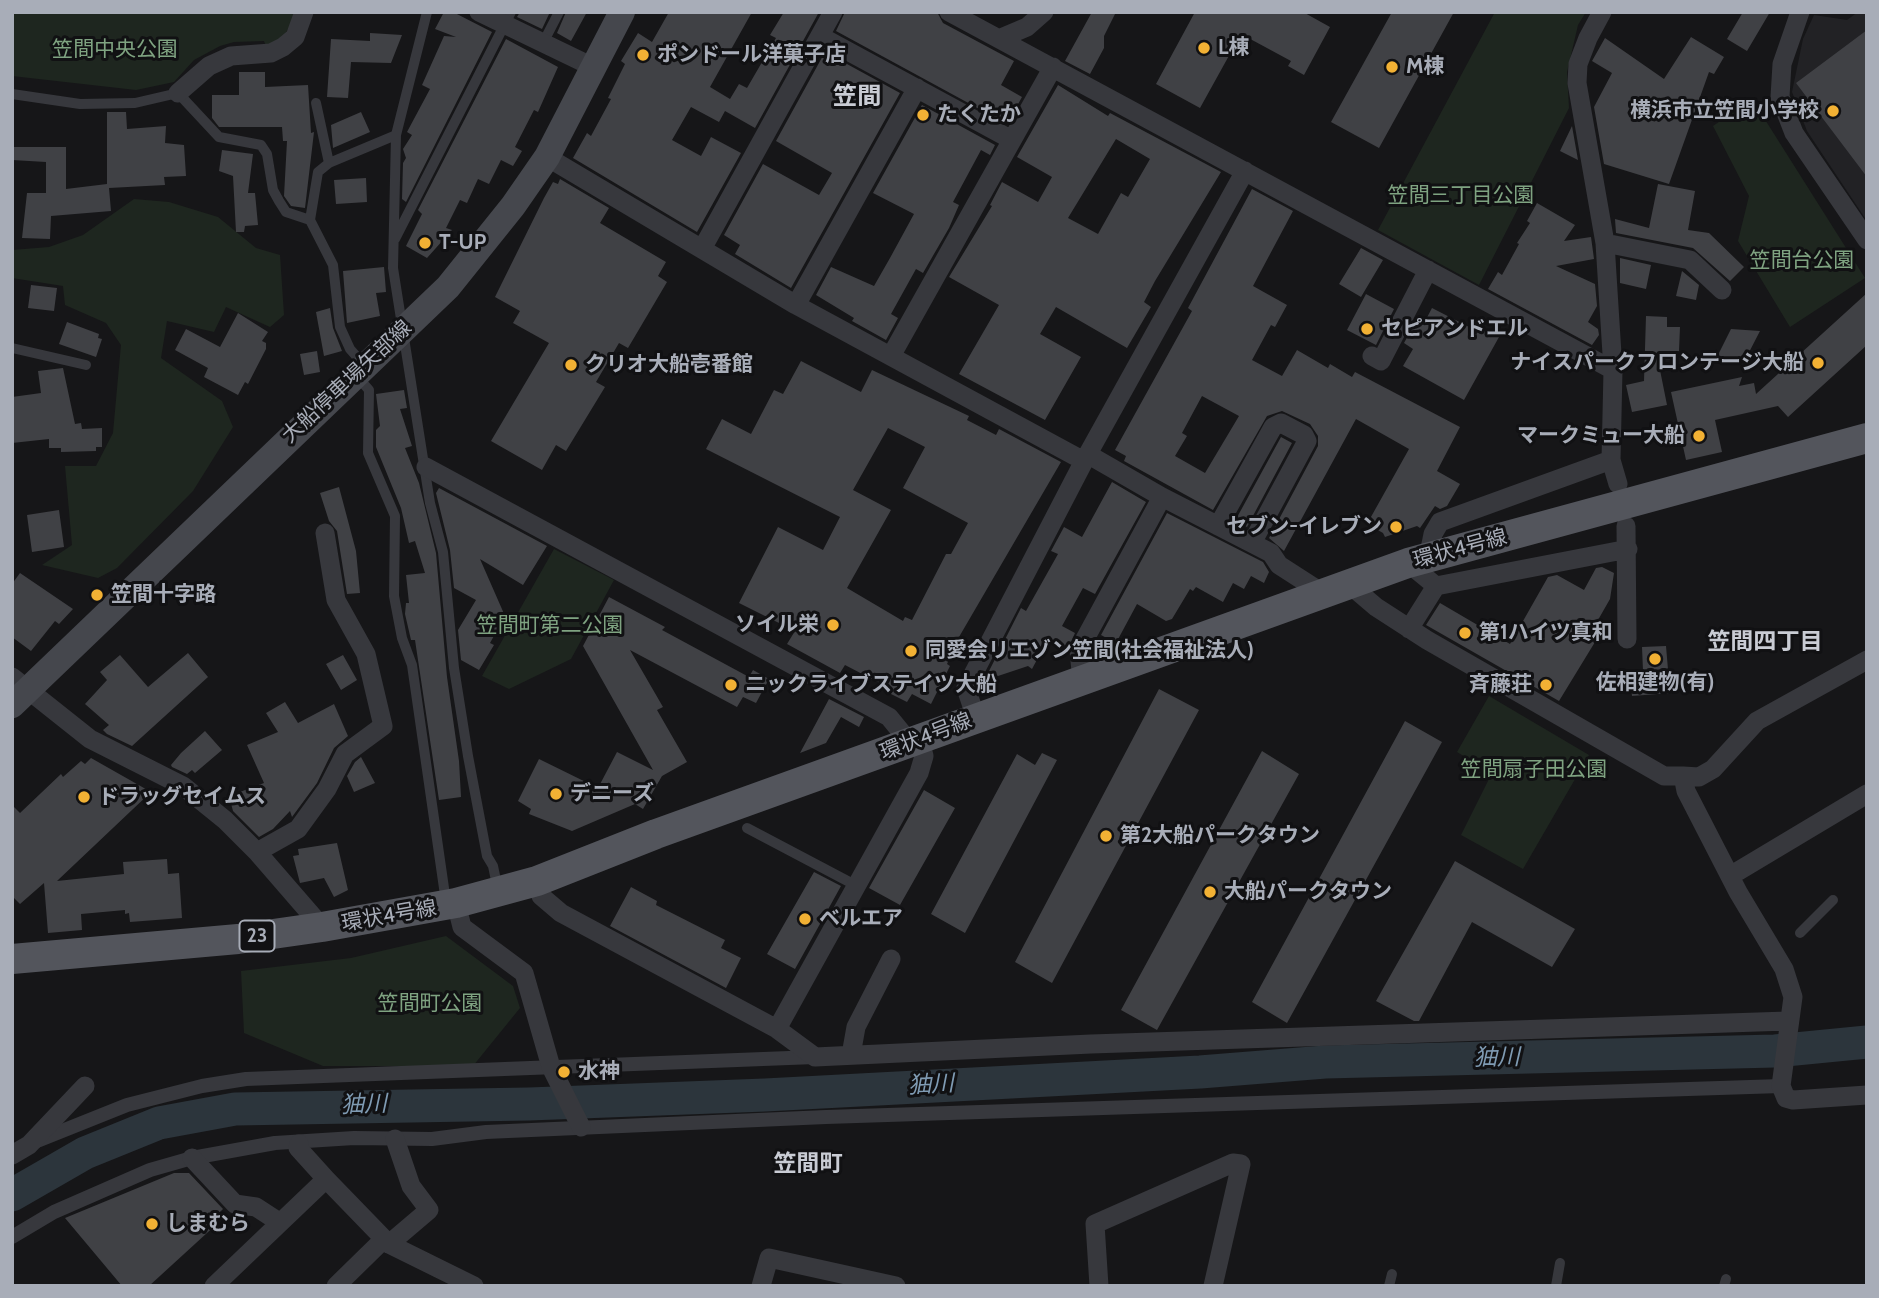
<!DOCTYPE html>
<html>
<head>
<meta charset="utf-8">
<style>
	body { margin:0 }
	#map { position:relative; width:1879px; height:1298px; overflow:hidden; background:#161618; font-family:Cabin,sans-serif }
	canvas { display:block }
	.frame { position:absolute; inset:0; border:14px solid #a8adb8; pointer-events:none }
</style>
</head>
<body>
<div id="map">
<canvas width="1879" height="1298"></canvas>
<div class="frame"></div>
</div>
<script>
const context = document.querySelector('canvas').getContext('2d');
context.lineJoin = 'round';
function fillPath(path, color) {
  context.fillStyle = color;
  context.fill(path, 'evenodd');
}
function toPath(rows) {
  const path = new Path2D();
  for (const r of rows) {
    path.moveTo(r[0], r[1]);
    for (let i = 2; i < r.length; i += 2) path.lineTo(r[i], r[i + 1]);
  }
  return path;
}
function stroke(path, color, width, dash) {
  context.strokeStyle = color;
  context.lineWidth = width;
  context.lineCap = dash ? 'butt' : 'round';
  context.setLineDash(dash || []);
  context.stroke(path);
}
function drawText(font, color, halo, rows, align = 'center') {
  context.font = font + ' Cabin,"Noto Sans JP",sans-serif';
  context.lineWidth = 6;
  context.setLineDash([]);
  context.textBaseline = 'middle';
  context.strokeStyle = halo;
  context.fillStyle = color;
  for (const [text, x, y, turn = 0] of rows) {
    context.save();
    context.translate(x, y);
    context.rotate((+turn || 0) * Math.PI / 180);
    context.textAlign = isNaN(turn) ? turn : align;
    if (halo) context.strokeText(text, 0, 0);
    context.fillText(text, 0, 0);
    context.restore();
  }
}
fillPath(toPath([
	[1858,12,1867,12,1867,221,1807,131,1792,92,1803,39,1814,15,1847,20]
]), '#222225');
fillPath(toPath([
	[12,12,294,12,291,25,282,38,267,49,264,41,234,42,220,46,194,60,174,82,136,90,12,76],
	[1495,12,1586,12,1578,25,1567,72,1569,108,1479,285,1378,230],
	[1752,99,1865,278,1790,327,1738,241,1749,196,1713,126],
	[134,199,169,202,218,217,256,248,280,255,284,315,270,327,226,307,214,332,167,321,161,358,222,401,233,427,193,491,117,568,98,578,42,565,72,545,65,466,96,466,113,433,121,345,106,323,65,305,63,286,12,278,12,250,49,247,83,235],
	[554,549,614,580,571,659,509,689,482,676],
	[1489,696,1589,755,1523,869,1461,835,1492,773,1457,752],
	[446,936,513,986,520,1008,473,1066,323,1066,244,1033,241,971,351,958]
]), '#1e261f');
stroke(toPath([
	[12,1195,85,1153,159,1123,235,1109,529,1104,765,1095,1200,1072,1325,1062,1775,1051,1867,1042]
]), '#2c353c', 33);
fillPath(toPath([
	[444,12,453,12,492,32,406,202,402,199,403,163,406,158,403,149,412,135,407,132,430,89,422,85,444,36,456,37,435,29],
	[520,12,550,12,542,29,517,17],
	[566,12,587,12,571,41,557,33],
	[669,12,752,12,710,87,730,99,739,84,747,88,776,38,770,35,784,12,819,12,755,128,725,111,719,122,691,107,672,140,701,156,711,137,741,153,697,232,573,158,587,133,591,136,611,99,608,98,625,64,621,61,638,33,652,42],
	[845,12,937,12,943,23,1014,61,1001,85,1022,97,1007,124,836,31],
	[1092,12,1116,12,1104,36,1104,48,1090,74,1065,61],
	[1195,12,1303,12,1330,27,1304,75,1288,66,1291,61,1241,34,1200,108,1156,84],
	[1392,12,1454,12,1379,148,1331,122],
	[1743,12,1770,12,1747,51,1727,39],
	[1867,30,1867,177,1796,83],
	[370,33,402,35,391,63,351,62,348,98,327,97,331,39,370,41],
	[1691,37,1724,57,1714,74,1709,72,1669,184,1604,164,1594,107,1612,73,1592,61,1605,38,1664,79],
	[506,39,558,67,538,112,534,110,515,147,522,151,513,166,501,160,489,184,478,179,467,203,460,200,446,228,452,230,427,258,406,246,422,214,418,210],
	[825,52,900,93,791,288,735,254,740,245,724,235,763,164,819,195,832,173,776,141],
	[239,72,265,72,265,87,308,85,311,133,314,132,305,208,291,206,284,196,287,141,283,141,282,127,219,127,212,118,212,95,239,95],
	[1058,85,1108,116,1110,113,1221,172,1155,281,1144,302,1151,307,1127,348,1056,307,1040,334,1081,357,1045,420,959,374,999,305,949,277,992,206,990,205,1002,182,1038,202,1052,177,1017,157],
	[1116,139,1150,159,1128,197,1121,193,1098,234,1068,218],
	[922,105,995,145,990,155,981,150,953,202,959,205,949,228,923,273,916,269,891,314,898,318,886,340,852,321,854,318,816,295,831,267,874,286,890,258,914,214,873,193],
	[107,112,126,112,127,129,166,126,165,143,184,145,186,176,164,177,165,185,109,188,111,211,51,216,50,239,22,238,27,193,46,193,46,162,12,160,12,147,66,147,66,189,107,184],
	[361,112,370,132,333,148,331,125],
	[1572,126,1578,160,1560,151],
	[222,150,253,154,248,193,255,193,258,225,245,226,244,232,236,232,233,176,219,171],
	[366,178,367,202,336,204,334,180],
	[560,179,609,208,600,223,666,262,658,276,667,282,628,348,619,343,596,382,605,387,566,451,556,445,542,470,491,441,549,343,513,323,520,311,495,297,544,198,553,182,558,184],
	[1658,184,1695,191,1688,230,1709,233,1744,267,1730,281,1693,248,1616,233,1615,219,1649,228],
	[1252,189,1293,211,1253,286,1287,305,1275,327,1271,325,1252,360,1282,376,1297,350,1328,368,1330,364,1352,377,1355,372,1460,427,1437,471,1460,484,1447,506,1440,509,1435,506,1420,528,1417,526,1385,537,1383,533,1367,524,1409,449,1356,419,1284,551,1269,538,1318,446,1318,436,1310,424,1282,411,1267,416,1213,510,1124,461,1126,456,1115,450,1192,311,1188,308],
	[1202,396,1239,416,1205,473,1175,456,1187,436,1182,433],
	[1537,203,1575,225,1564,241,1591,237,1594,259,1556,266,1595,284,1597,306,1588,322,1598,329,1599,335,1592,345,1488,289,1498,272,1502,275,1519,244,1517,243,1530,223,1527,221],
	[1361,248,1383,260,1361,297,1339,284],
	[1620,258,1651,265,1646,289,1620,283],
	[384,267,386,292,376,293,380,316,347,323,343,271],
	[1682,271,1699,285,1696,300,1676,296],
	[31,285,57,288,54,311,28,308],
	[1867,293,1867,345,1788,417,1778,406,1715,420,1722,452,1686,460,1671,392,1742,377,1739,386,1754,383,1756,394],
	[1366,294,1394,309,1376,345,1347,330],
	[330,308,333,328,342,351,324,356,316,312],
	[1432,308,1473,329,1476,324,1499,337,1464,400,1403,366,1413,349,1404,343,1416,321,1423,325],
	[238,313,268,332,262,341,266,343,266,349,248,384,245,382,238,395,204,377,208,368,175,350,186,329,220,347],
	[1646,316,1667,317,1667,327,1680,327,1679,351,1672,351,1672,360,1658,360,1667,405,1632,412,1626,385,1644,381],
	[67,322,99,334,98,338,102,339,96,357,59,344],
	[1731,329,1760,331,1744,362,1715,361],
	[317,351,320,372,304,375,300,354],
	[801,361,861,392,872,370,969,416,967,420,996,435,999,429,1061,462,959,637,947,664,950,666,931,704,912,694,907,702,891,694,893,690,845,665,840,673,787,644,795,631,739,603,778,527,823,550,840,517,706,449,722,419,751,434,774,390,783,394],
	[888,428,925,447,903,488,968,523,951,554,946,554,912,620,905,617,903,621,847,588,891,510,853,490],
	[63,368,75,424,81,423,82,429,102,428,102,447,96,447,96,451,61,452,61,448,49,448,49,439,12,443,12,397,41,393,38,371],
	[404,390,407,408,400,409,412,446,405,448,419,483,436,553,447,677,459,761,461,797,439,800,415,640,411,640,405,614,406,603,409,603,406,575,425,573,415,541,409,543,401,508,376,447,376,430,380,426,376,394],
	[1281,437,1292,443,1247,527,1235,521],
	[1112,482,1146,502,1095,594,1083,588,1062,626,1075,633,1067,651,1047,641,1032,669,1028,666,998,676,989,671,1021,608,1026,611,1058,554,1051,551,1064,527,1082,537],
	[339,487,356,551,360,593,347,594,337,531,329,521,320,493],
	[439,488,547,546,523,585,480,559,505,616,490,643,494,645,479,670,461,660,458,630,476,600,454,588,450,550,436,493],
	[59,510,64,547,32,552,27,515],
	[1167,513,1263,562,1269,572,1264,583,1251,576,1244,589,1233,583,1223,602,1196,587,1193,591,1190,589,1172,619,1166,621,1137,604,1116,643,1101,635],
	[1602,567,1614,573,1610,599,1598,620,1606,624,1559,701,1426,625,1440,603,1510,644,1548,577,1557,575,1584,590,1596,568],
	[20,573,73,609,59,624,55,621,31,651,12,637,12,584],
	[609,597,665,627,662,630,749,677,753,670,769,679,756,703,743,697,737,707,630,650,663,707,657,710,687,762,662,776,643,809,635,804,572,831,529,814,531,809,518,801,539,759,598,788,617,752,653,770,583,646],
	[1666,646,1670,693,1632,696,1630,672,1643,671,1642,647],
	[188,653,208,677,132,746,107,734,103,730,109,725,85,704,107,680,100,672,120,655,148,687],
	[343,655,357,680,341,690,326,664],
	[1159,689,1199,710,1052,983,1015,962],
	[829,699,864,717,859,727,841,717,826,743,800,753],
	[285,702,298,723,334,704,348,736,334,748,317,783,292,817,290,811,273,829,259,837,233,811,229,796,264,783,247,745,278,732,266,713],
	[1405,721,1442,742,1287,1023,1252,1002],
	[205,731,222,750,195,773,192,770,187,774,172,767,171,765,181,753],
	[1262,751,1299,774,1157,1030,1121,1010],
	[1042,753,1057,760,965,933,931,914,1017,754,1035,765],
	[361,757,375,783,354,792,347,776,355,762],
	[91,758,151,792,57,881,124,874,123,862,167,859,168,874,179,873,182,918,130,922,129,913,125,914,125,910,81,914,82,930,48,933,44,883,20,904,12,896,12,805,20,813,61,774,63,777,81,761,85,764],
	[924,790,955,808,900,905,869,888],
	[337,843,348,890,334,897,324,878,300,883,293,856,299,855,298,849],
	[1455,861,1575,929,1552,967,1472,922,1419,1021,1414,1021,1376,1001],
	[814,872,841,886,795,969,767,954],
	[631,887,657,901,656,905,725,940,721,948,741,958,726,988,610,926],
	[174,1173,189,1173,223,1209,215,1217,219,1222,149,1286,122,1286,65,1218]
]), '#404145');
stroke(toPath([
	[427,12,396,135,393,268,430,503,443,552,454,668,468,756,487,856,493,866,498,890],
	[543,43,559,12],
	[12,94,80,104,135,103,178,93,219,137,261,145,267,154,273,190,279,201,286,212,310,220,333,265,340,327,350,349,364,365],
	[316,103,329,163],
	[310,220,318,172,329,163,396,135],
	[395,239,511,12],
	[12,348,86,365],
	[356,375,369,390,368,453,395,516,394,596,402,638,412,665,446,902],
	[747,828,857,886],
	[1800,933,1833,900],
	[1389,1286,1392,1274],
	[1556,1286,1560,1263],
	[1724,1286,1726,1279]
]), '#37383d', 10);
stroke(toPath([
	[37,1141,127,1105,202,1086,246,1079,815,1057],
	[12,1237,54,1212,150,1170,192,1158,275,1143,354,1138,432,1139,486,1132,826,1117,1781,1086]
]), '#37383d', 14);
stroke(toPath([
	[479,12,593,67],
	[949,12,1613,370],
	[1602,12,1588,38,1578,64,1577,83,1605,243,1613,370,1611,460,1618,484],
	[1800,12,1782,64,1780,97,1794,133,1867,240],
	[820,36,1012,140],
	[1001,38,1027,27,1044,12],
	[178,93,209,66,231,56,271,53,283,47,295,37,304,12],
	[547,157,796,305,1084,461],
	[1605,243,1690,260,1722,290],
	[702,249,833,12],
	[796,305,917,88],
	[891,356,1053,67],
	[1372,356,1381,361,1428,270],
	[1089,455,1162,497,1271,553,1279,565,1324,594],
	[426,467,889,717,911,744],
	[1218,526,1273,427,1281,423,1304,435,1307,441,1252,543],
	[1626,526,1627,639],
	[1428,559,1433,534,1440,522,1611,460],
	[1408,563,1436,586,1628,549],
	[1349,584,1376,607,1427,640,1664,776,1683,776,1686,791,1738,892,1784,969,1793,997,1781,1086,1786,1098,1793,1100,1867,1095],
	[1409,629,1436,586],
	[12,677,90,739,183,786,225,820,257,852,322,927],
	[1082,682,1079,650,1162,497],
	[976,718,966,688,1084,461,1245,171],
	[1683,776,1699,777,1713,769,1757,721,1867,660],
	[257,852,298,829,327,789,345,754,383,726,366,654,336,600,325,533],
	[1730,876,1867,794],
	[537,881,541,896,561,913,777,1029,919,773,924,756,920,741],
	[456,903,462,927,524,973,551,1067,581,1127],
	[777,1029,815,1057,1091,1044,1788,1021],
	[851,1055,856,1027,891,959],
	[299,1144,298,1148,326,1179,389,1244,474,1286],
	[12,1155,29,1145,85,1086],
	[192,1158,235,1204,256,1207,279,1222],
	[389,1244,429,1210,411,1186,395,1139],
	[214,1286,326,1179],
	[336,1286,384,1239],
	[761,1286,769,1258,896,1286],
	[1099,1286,1095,1224,1233,1163,1241,1164,1213,1286]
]), '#37383d', 19);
stroke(toPath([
	[12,705,448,287,513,206,547,157,622,12]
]), '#45474d', 26);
stroke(toPath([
	[12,959,238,939,322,927,456,903,537,881,656,834,1408,563,1867,438]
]), '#53555c', 30);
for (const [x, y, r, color] of [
	[1204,48,7,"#f2b134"],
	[643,55,7,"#f2b134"],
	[1392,67,7,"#f2b134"],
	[1833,111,7,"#f2b134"],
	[923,115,7,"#f2b134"],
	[425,243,7,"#f2b134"],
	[1367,329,7,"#f2b134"],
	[1818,363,7,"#f2b134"],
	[571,365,7,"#f2b134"],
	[1699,436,7,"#f2b134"],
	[1396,527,7,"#f2b134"],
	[97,595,7,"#f2b134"],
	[833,625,7,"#f2b134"],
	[1465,633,7,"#f2b134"],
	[911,651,7,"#f2b134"],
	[1655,659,7,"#f2b134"],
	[731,685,7,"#f2b134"],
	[1546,685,7,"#f2b134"],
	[556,794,7,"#f2b134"],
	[84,797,7,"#f2b134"],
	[1106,836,7,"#f2b134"],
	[1210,892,7,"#f2b134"],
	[805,919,7,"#f2b134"],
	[564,1072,7,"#f2b134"],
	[152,1224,7,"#f2b134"]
]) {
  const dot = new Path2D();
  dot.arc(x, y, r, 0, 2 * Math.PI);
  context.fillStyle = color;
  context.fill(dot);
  stroke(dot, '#111113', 2.5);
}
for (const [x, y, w] of [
	[257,936,35]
]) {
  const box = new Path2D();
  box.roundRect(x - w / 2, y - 15.5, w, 31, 5);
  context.fillStyle = '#111113';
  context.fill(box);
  stroke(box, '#a8adb8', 2);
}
drawText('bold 19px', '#a8adb8', null, [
	["23",257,936]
]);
drawText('bold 21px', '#a8adb8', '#111113', [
	["L棟",1218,48],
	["ポンドール洋菓子店",657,55],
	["M棟",1406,67],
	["横浜市立笠間小学校",1819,111,"right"],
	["たくたか",937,115],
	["T-UP",439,243],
	["セピアンドエル",1381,329],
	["ナイスパークフロンテージ大船",1804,363,"right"],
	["クリオ大船壱番館",585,365],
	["マークミュー大船",1685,436,"right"],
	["セブン-イレブン",1382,527,"right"],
	["笠間十字路",111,595],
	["ソイル栄",819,625,"right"],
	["第1ハイツ真和",1479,633],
	["同愛会リエゾン笠間(社会福祉法人)",925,651],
	["佐相建物(有)",1655,683,"center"],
	["ニックライブステイツ大船",745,685],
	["斉藤荘",1532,685,"right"],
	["デニーズ",570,794],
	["ドラッグセイムス",98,797],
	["第2大船パークタウン",1120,836],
	["大船パークタウン",1224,892],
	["ベルエア",819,919],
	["水神",578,1072],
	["しまむら",166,1224]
], 'left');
drawText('21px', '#7fa381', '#111113', [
	["笠間中央公園",115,50],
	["笠間三丁目公園",1461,196],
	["笠間台公園",1802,261],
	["笠間町第二公園",550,626],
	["笠間扇子田公園",1534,770],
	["笠間町公園",430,1004]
]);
drawText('21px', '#a8adb8', '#111113', [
	["大船停車場矢部線",347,382,-43],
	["環状4号線",1460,549,-15],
	["環状4号線",926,737,-21],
	["環状4号線",389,916,-10]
]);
drawText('bold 23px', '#c9ccd4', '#111113', [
	["笠間四丁目",1765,642],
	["笠間町",808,1164]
]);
drawText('italic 23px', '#7f9bb3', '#111113', [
	["㹨川",1497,1058,-1],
	["㹨川",931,1085,-3],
	["㹨川",364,1105,-2]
]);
drawText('bold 24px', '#c9ccd4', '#111113', [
	["笠間",857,97]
]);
</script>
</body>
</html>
